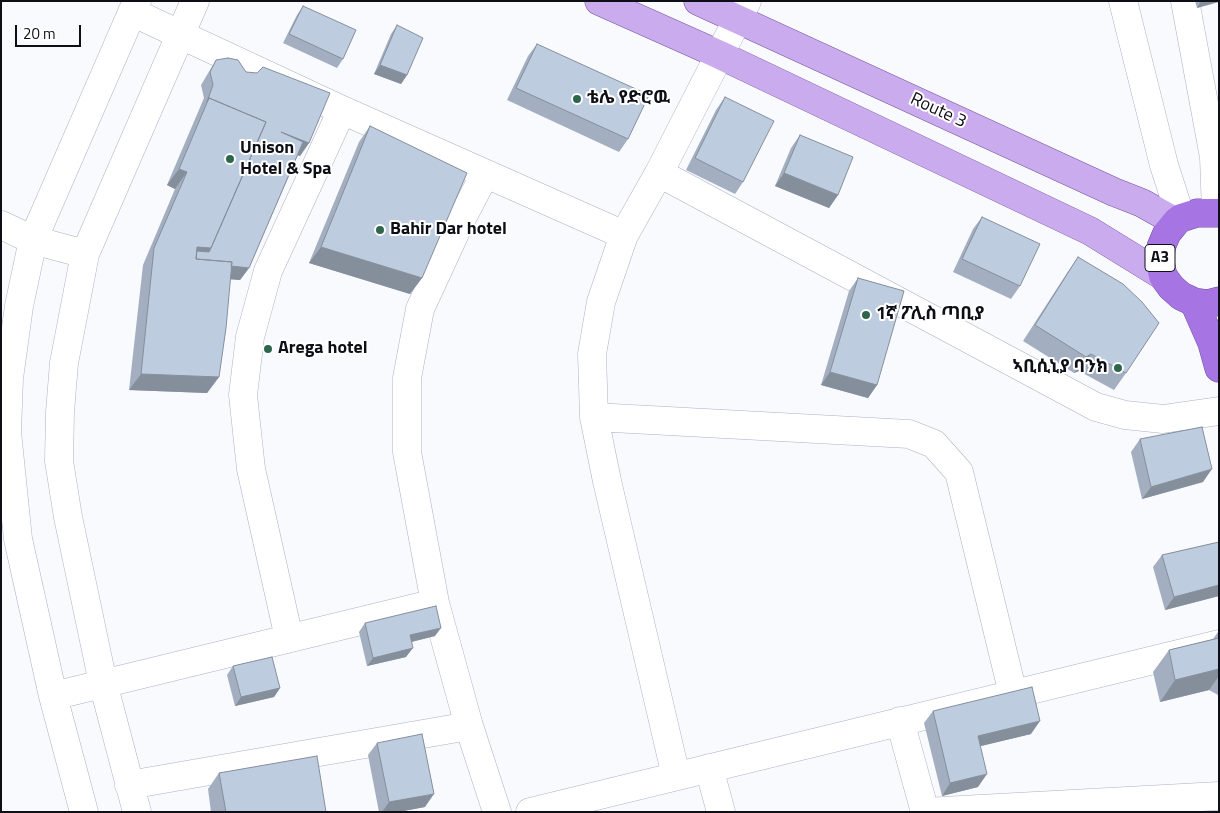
<!DOCTYPE html>
<html>
<head>
<meta charset="utf-8">
<style>
	body { margin:0 }
	#map { position:relative; width:1220px; height:813px; overflow:hidden; background:#f9fafe; font-family:"Titillium Web",sans-serif }
	canvas { display:block }
	.frame { position:absolute; inset:0; border:2px solid #0e0f16; pointer-events:none }
	.scale { position:absolute; left:15px; top:25px; width:66px; height:22px; box-sizing:border-box; border:2px solid #0e0f16; border-top:0; padding-left:6px; font-size:15px; line-height:18px; white-space:nowrap; color:#0e0f16; -webkit-text-stroke:4px #fff; paint-order:stroke }
</style>
</head>
<body>
<div id="map">
<canvas width="1220" height="813"></canvas>
<div class="frame"></div>
<div class="scale">20 m</div>
</div>
<script>
const context = document.querySelector('canvas').getContext('2d');
context.lineJoin = 'round';
function toPath(rows) {
  const path = new Path2D();
  for (const r of rows) {
    path.moveTo(r[0], r[1]);
    for (let i = 2; i < r.length; i += 2) path.lineTo(r[i], r[i + 1]);
  }
  return path;
}
function stroke(path, color, width, dash) {
  context.strokeStyle = color;
  context.lineWidth = width;
  context.lineCap = dash ? 'butt' : 'round';
  context.setLineDash(dash || []);
  context.stroke(path);
}
function fillPath(path, color) {
  context.fillStyle = color;
  context.fill(path, 'evenodd');
}
function drawText(font, color, halo, rows, align = 'center') {
  context.font = font + ' "Titillium Web","Noto Sans Ethiopic",sans-serif';
  context.lineWidth = 4;
  context.setLineDash([]);
  context.textBaseline = 'middle';
  context.strokeStyle = halo;
  context.fillStyle = color;
  for (const [text, x, y, turn = 0] of rows) {
    context.save();
    context.translate(x, y);
    context.rotate((+turn || 0) * Math.PI / 180);
    context.textAlign = isNaN(turn) ? turn : align;
    if (halo) context.strokeText(text, 0, 0);
    context.fillText(text, 0, 0);
    context.restore();
  }
}
const minor = toPath([
	[1123,1,1164,165,1181,218],
	[1185,1,1214,157,1216,212],
	[132,12,342,110,624,235],
	[659,173,1096,407,1125,415,1163,419,1219,411],
	[485,174,462,218,420,309,407,378,407,452,435,603,469,726,497,812],
	[1,225,33,240,85,254],
	[594,417,909,434,934,444,959,472,1013,694],
	[289,638,251,469,243,395,250,337,268,271,342,110],
	[53,696,435,603],
	[900,721,925,812],
	[709,768,721,812],
	[676,776,607,481,594,417,592,354,601,302,624,235,659,173,747,1],
	[129,785,469,726],
	[84,812,53,696,18,539,7,432,9,378,19,306,33,240,137,1],
	[137,812,103,683,68,517,59,461,60,412,64,363,85,254,195,1],
	[530,812,1219,644],
	[925,812,1219,796]
]);
const major = toPath([
	[599,1,720,55,1090,231,1163,276],
	[698,1,1114,192,1142,203,1176,222]
]);
const highway = toPath([
	[1219,213,1197,213,1181,218,1176,222,1167,233,1161,247,1160,262,1163,276,1171,287,1181,296,1194,302,1208,304,1219,301],
	[1194,302,1212,343,1219,368]
]);
stroke(minor, '#adb0c6', 29);
stroke(major, '#71519b', 29);
stroke(highway, '#71519b', 29);
stroke(minor, '#fff', 28);
stroke(major, '#caacee', 28);
stroke(highway, '#a774e3', 28);
fillPath(toPath([
	[1195,1,1219,1,1197,8],
	[303,6,343,59,337,68,283,43,297,15],
	[397,25,407,75,401,84,374,74,391,34],
	[537,44,628,139,619,152,507,100,528,56],
	[216,60,246,72,309,143,300,156,298,155,249,268,240,280,230,279,219,377,207,393,129,390,143,265,175,189,167,185,204,98,201,85],
	[725,97,743,182,735,194,686,170,716,110],
	[370,126,422,278,410,294,309,263,359,142],
	[800,135,838,195,829,208,775,186,791,148],
	[982,217,1020,286,1011,299,953,272,973,229],
	[1078,257,1126,373,1114,390,1079,371,1074,373,1023,341,1067,273],
	[858,278,877,385,868,398,821,385,849,291],
	[1140,439,1203,482,1142,499,1131,452],
	[1219,542,1219,596,1165,610,1153,567,1162,555],
	[365,623,435,636,411,642,406,657,367,666,359,632],
	[1218,632,1219,632,1219,700,1218,695,1209,690,1160,702,1153,672,1169,650,1213,639],
	[233,666,280,688,274,697,235,706,227,675],
	[933,711,1031,734,980,746,978,787,942,796,924,723],
	[377,743,425,807,398,812,379,812,368,755],
	[219,773,326,812,211,812,208,789]
]), '#a3afc0');
fillPath(toPath([
	[1201,1,1219,1,1219,2,1197,8],
	[380,65,407,75,401,84,374,74],
	[281,132,309,143,300,156,272,145],
	[179,169,187,172,175,189,167,185],
	[784,173,838,195,829,208,775,186],
	[197,247,211,248,249,268,240,280,185,276],
	[321,247,422,278,410,294,309,263],
	[1091,354,1079,371,1074,373,1086,357],
	[830,372,877,385,868,398,821,385],
	[141,374,219,377,207,393,129,390],
	[1212,469,1203,482,1142,499,1151,487],
	[1219,585,1219,596,1165,610,1174,597],
	[441,628,435,636,403,644,410,635],
	[413,648,406,657,367,666,373,658],
	[1219,669,1219,676,1209,690,1160,702,1175,680],
	[280,688,274,697,235,706,241,697],
	[1040,721,1031,734,969,749,978,736],
	[987,774,978,787,942,796,950,783],
	[434,794,425,807,398,812,382,812,389,802]
]), '#858f9c');
const building = toPath([
	[303,6,356,30,343,59,289,34,303,6],
	[397,25,423,38,407,75,380,65,397,25],
	[537,44,649,95,628,139,516,88,537,44],
	[228,58,238,60,246,72,257,73,263,67,330,93,309,143,281,132,303,142,249,268,231,266,232,262,196,259,197,251,209,252,211,248,266,122,209,98,207,102,213,85,210,72,216,60,228,58],
	[725,97,774,121,743,182,695,158,725,97],
	[209,98,266,122,211,248,197,247,196,259,232,262,226,328,219,377,141,374,154,248,187,172,179,169,209,98],
	[370,126,467,173,422,278,321,247,370,126],
	[800,135,853,157,838,195,784,173,800,135],
	[982,217,1040,244,1020,286,962,259,982,217],
	[1078,257,1123,284,1142,302,1159,323,1126,373,1091,354,1086,357,1035,325,1078,257],
	[858,278,904,291,877,385,830,372,858,278],
	[1202,427,1212,469,1151,487,1140,439,1202,427],
	[1219,542,1219,585,1174,597,1162,555,1219,542],
	[436,606,441,628,410,635,413,648,373,658,365,623,436,606],
	[1219,638,1219,669,1175,680,1169,650,1219,638],
	[272,657,280,688,241,697,233,666,272,657],
	[1032,687,1040,721,978,736,987,774,950,783,933,711,1032,687],
	[422,734,434,794,389,802,377,743,422,734],
	[317,756,326,812,226,812,219,773,317,756]
]);
fillPath(building, '#beccdf');
stroke(building, '#858f9c', 1);
for (const [x, y, r, color] of [
	[577,99,5,"#2d654d"],
	[230,159,5,"#2d654d"],
	[380,230,5,"#2d654d"],
	[866,315,5,"#2d654d"],
	[268,349,5,"#2d654d"],
	[1118,368,5,"#2d654d"]
]) {
  const dot = new Path2D();
  dot.arc(x, y, r, 0, 2 * Math.PI);
  context.fillStyle = color;
  context.fill(dot);
  stroke(dot, '#fff', 2);
}
for (const [x, y, w] of [
	[1160,258,30]
]) {
  const box = new Path2D();
  box.roundRect(x - w / 2, y - 13.5, w, 27, 4);
  context.fillStyle = '#fff';
  context.fill(box);
  stroke(box, '#0e0f16', 1);
}
drawText('bold 16px', '#0e0f16', null, [
	["A3",1160,258]
]);
drawText('bold 18px', '#0e0f16', '#fff', [
	["ቴሌ የድሮዉ",587,99],
	["Unison",240,149],
	["Hotel & Spa",240,170],
	["Bahir Dar hotel",390,230],
	["1ኛ ፖሊስ ጣቢያ",876,315],
	["Arega hotel",278,349],
	["ኣቢሲኒያ ባንክ",1108,368,"right"]
], 'left');
drawText('18px', '#0e0f16', '#fff', [
	["Route 3",938,111,25]
]);
</script>
</body>
</html>
